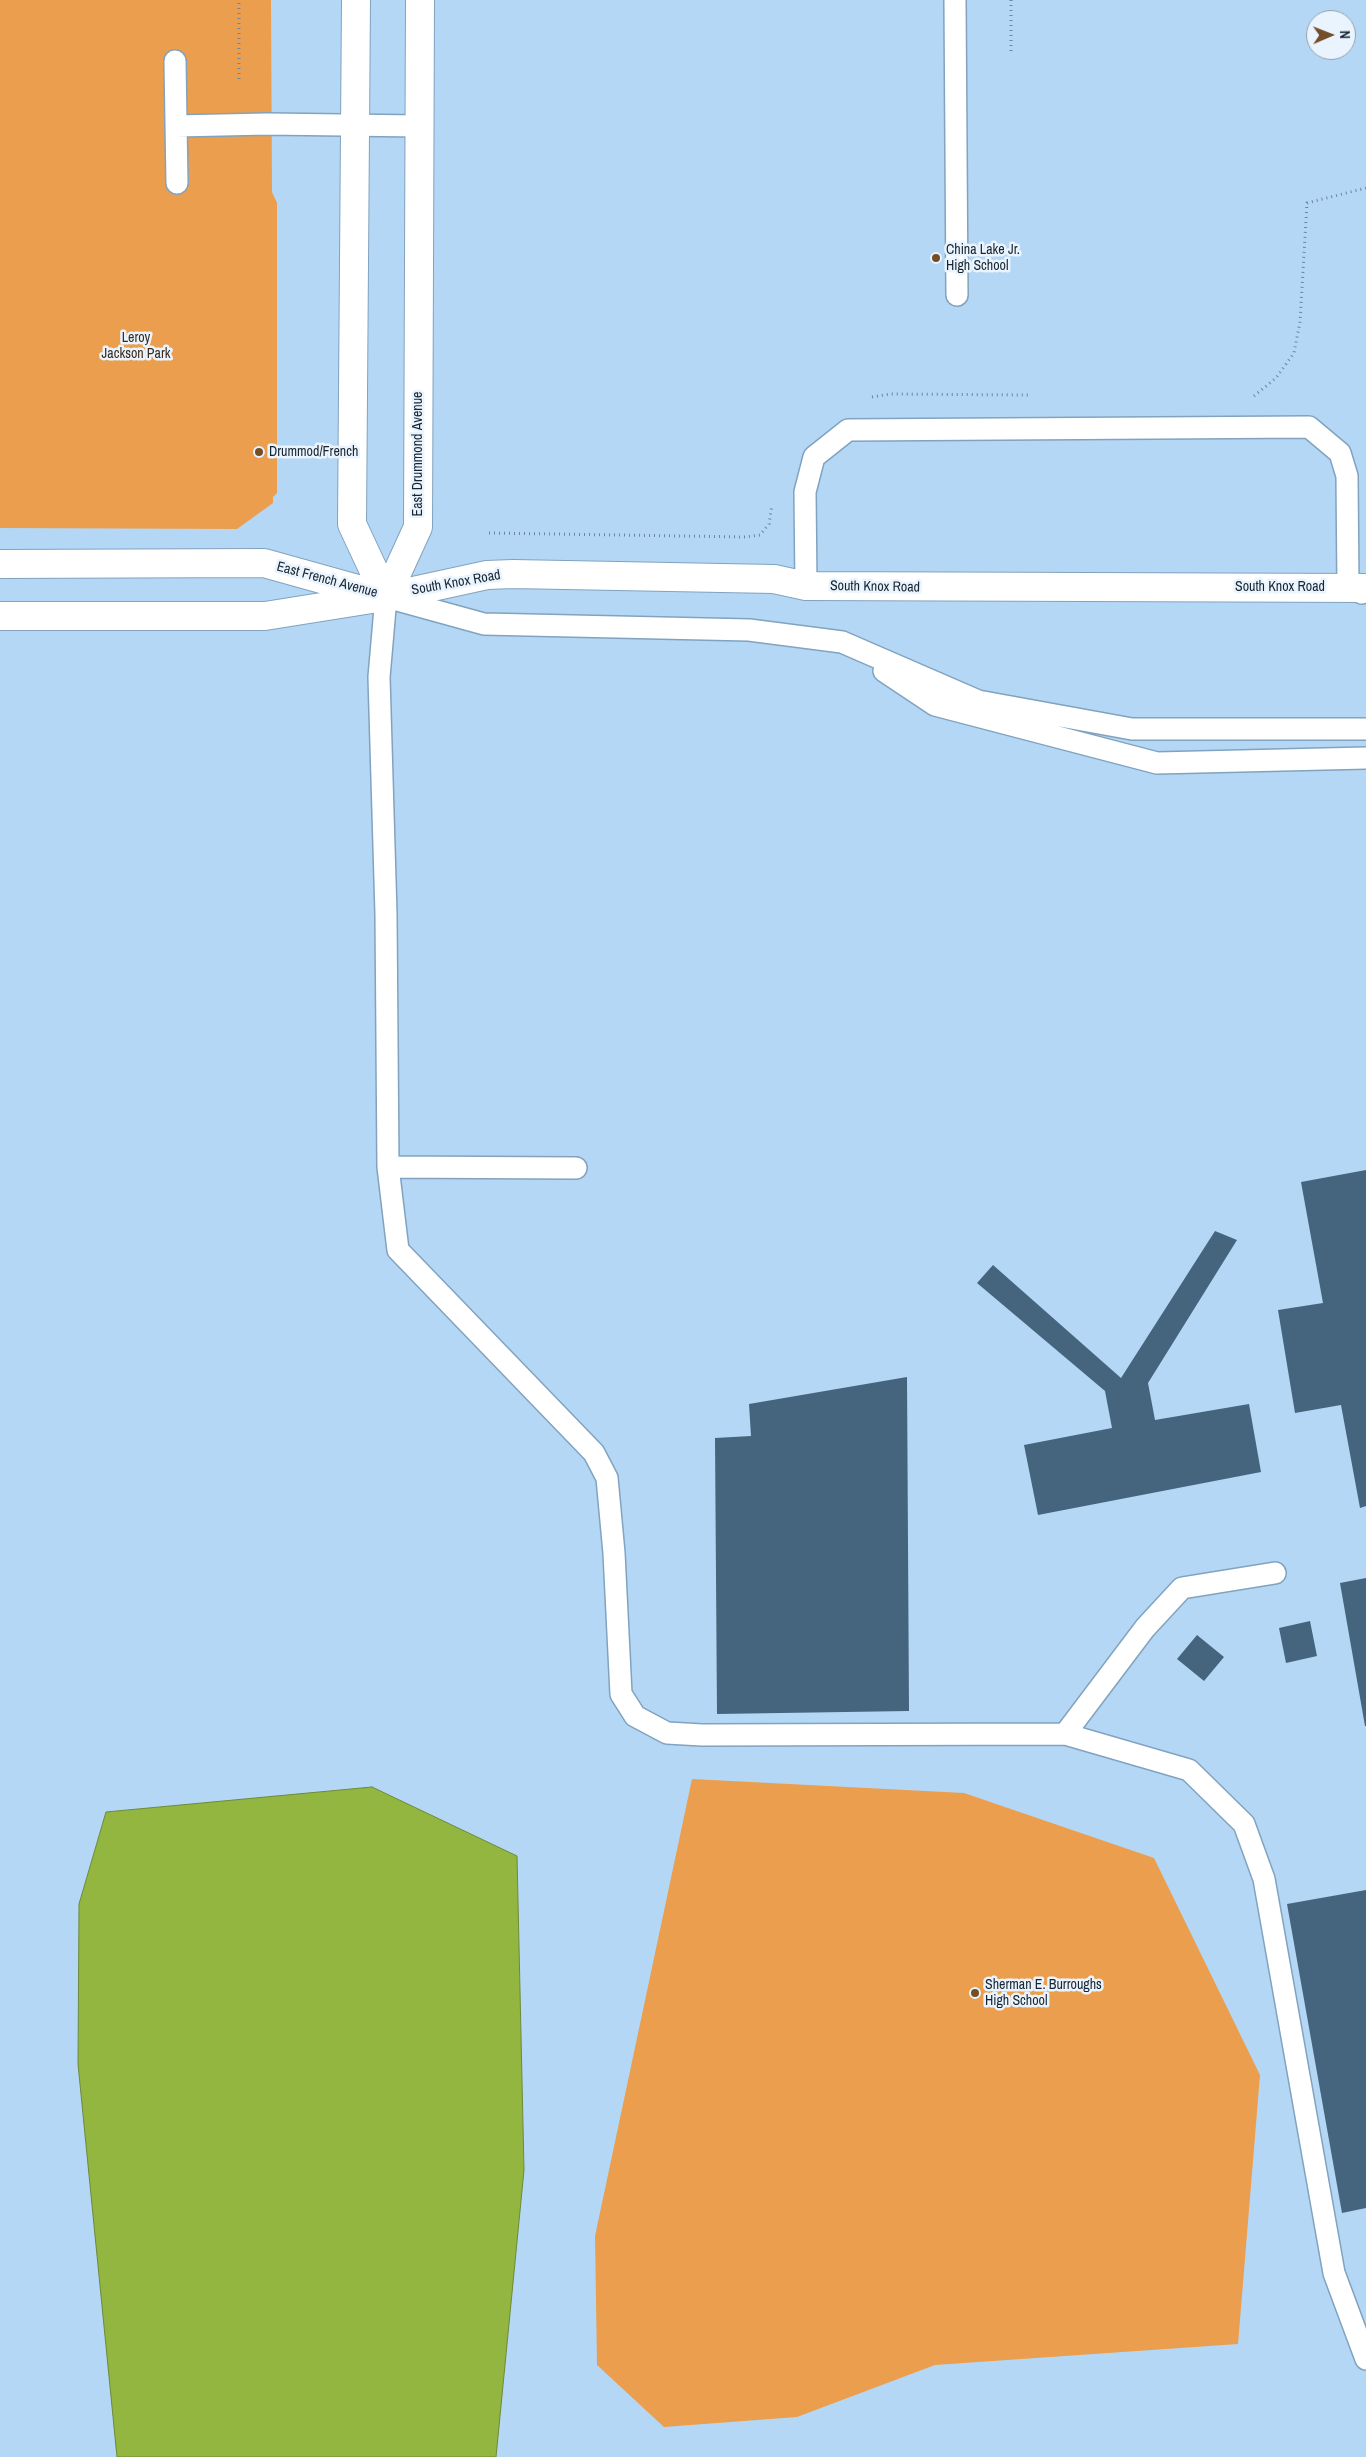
<!DOCTYPE html>
<html>
<head>
<meta charset="utf-8">
<style>
	body { margin:0 }
	#map { position:relative; width:1366px; height:2457px; overflow:hidden; background:#b4d7f5; font-family:"Archivo Narrow",sans-serif }
	canvas { display:block }
	.north { position:absolute; left:1306px; top:10px; width:50px; height:50px; box-sizing:border-box; background:#eaf4fe; border:1px solid #96a1ac; border-radius:50%; rotate:89deg; font-size:14px; font-weight:700; line-height:20px; text-align:center; color:#172530 }
	.north::after { content:''; display:block; margin:auto; width:18px; height:22px; background:#734e29; clip-path:polygon(50% 0,100% 100%,50% 72%,0 100%) }
</style>
</head>
<body>
<div id="map">
<canvas width="1366" height="2457"></canvas>
<div class="north">N</div>
</div>
<script>
const context = document.querySelector('canvas').getContext('2d');
context.lineJoin = 'round';
function fillPath(path, color) {
  context.fillStyle = color;
  context.fill(path, 'evenodd');
}
function toPath(rows) {
  const path = new Path2D();
  for (const r of rows) {
    path.moveTo(r[0], r[1]);
    for (let i = 2; i < r.length; i += 2) path.lineTo(r[i], r[i + 1]);
  }
  return path;
}
function stroke(path, color, width, dash) {
  context.strokeStyle = color;
  context.lineWidth = width;
  context.lineCap = dash ? 'butt' : 'round';
  context.setLineDash(dash || []);
  context.stroke(path);
}
function drawText(font, color, halo, rows, align = 'center') {
  context.font = font + ' "Archivo Narrow",sans-serif';
  context.lineWidth = 5;
  context.setLineDash([]);
  context.textBaseline = 'middle';
  context.strokeStyle = halo;
  context.fillStyle = color;
  for (const [text, x, y, turn = 0] of rows) {
    context.save();
    context.translate(x, y);
    context.rotate((+turn || 0) * Math.PI / 180);
    context.textAlign = isNaN(turn) ? turn : align;
    if (halo) context.strokeText(text, 0, 0);
    context.fillText(text, 0, 0);
    context.restore();
  }
}
fillPath(toPath([
	[0,0,271,0,272,192,277,203,277,493,273,497,273,503,237,529,0,528],
	[692,1779,964,1793,1154,1858,1260,2075,1238,2344,935,2365,797,2417,664,2427,597,2365,595,2236]
]), '#eb9e4d');
const water = toPath([
	[372,1787,517,1856,524,2170,496,2457,117,2457,78,2064,79,1904,106,1812,372,1787]
]);
fillPath(water, '#92b63f');
stroke(water, '#6d8a3a', 1);
fillPath(toPath([
	[1366,1170,1366,1506,1360,1508,1341,1405,1295,1413,1278,1310,1323,1303,1301,1182],
	[1215,1231,1237,1240,1148,1383,1155,1420,1249,1404,1261,1472,1038,1515,1024,1445,1112,1428,1105,1391,977,1283,993,1265,1121,1378],
	[907,1377,909,1711,717,1714,715,1438,751,1436,749,1404],
	[1366,1578,1366,1726,1365,1726,1340,1583],
	[1310,1621,1317,1656,1286,1663,1279,1628],
	[1197,1635,1224,1657,1204,1681,1177,1659],
	[1366,1890,1366,2208,1342,2213,1287,1904]
]), '#45647e');
const service = toPath([
	[955,0,957,295],
	[175,61,177,183],
	[176,126,267,124,420,126],
	[806,586,805,492,814,457,848,430,1309,427,1340,453,1347,476,1348,587,1362,593],
	[884,671,935,705,1157,763,1366,758],
	[1366,729,1132,729,978,701,842,642,749,630,484,624,386,597,379,677,386,914,388,1167,398,1250,594,1453,607,1478,614,1553,621,1694,635,1716,667,1733,702,1735,1065,1734,1189,1770,1244,1824,1264,1879,1334,2273,1366,2359],
	[388,1167,576,1168],
	[1065,1734,1145,1628,1182,1588,1275,1573]
]);
const minor = toPath([
	[386,597,487,575,513,574,774,579,806,586,1366,588]
]);
const tertiary = toPath([
	[356,0,352,524,386,597],
	[0,564,264,563,386,597],
	[386,597,418,527,420,0],
	[0,616,265,616,378,598]
]);
stroke(service, '#81a3bf', 24);
stroke(minor, '#81a3bf', 30);
stroke(tertiary, '#81a3bf', 30);
stroke(toPath([
	[1011,0,1011,55],
	[239,79,239,0],
	[1254,396,1276,378,1294,353,1300,322,1307,203,1366,188],
	[872,397,890,394,1030,395],
	[489,533,745,537,760,535,769,524,772,505]
]), '#6d869c', 3, [1, 4]);
stroke(service, '#fff', 21);
stroke(minor, '#fff', 28);
stroke(tertiary, '#fff', 28);
for (const [x, y, r, color] of [
	[936,258,5,"#734e29"],
	[259,452,5,"#734e29"],
	[975,1993,5,"#734e29"]
]) {
  const dot = new Path2D();
  dot.arc(x, y, r, 0, 2 * Math.PI);
  context.fillStyle = color;
  context.fill(dot);
  stroke(dot, '#eaf4fe', 2);
}
drawText('14px', '#172530', '#eaf4fe', [
	["China Lake Jr.",946,250],
	["High School",946,266],
	["Drummod/French",269,452],
	["Sherman E. Burroughs",985,1985],
	["High School",985,2001]
], 'left');
drawText('14px', '#3b2a1b', '#eaf4fe', [
	["Leroy",136,338],
	["Jackson Park",136,354]
]);
drawText('14px', '#172530', '#eaf4fe', [
	["East Drummond Avenue",418,454,-90],
	["East French Avenue",327,580,15],
	["South Knox Road",456,583,-10],
	["South Knox Road",875,587,1],
	["South Knox Road",1280,587]
]);
</script>
</body>
</html>
